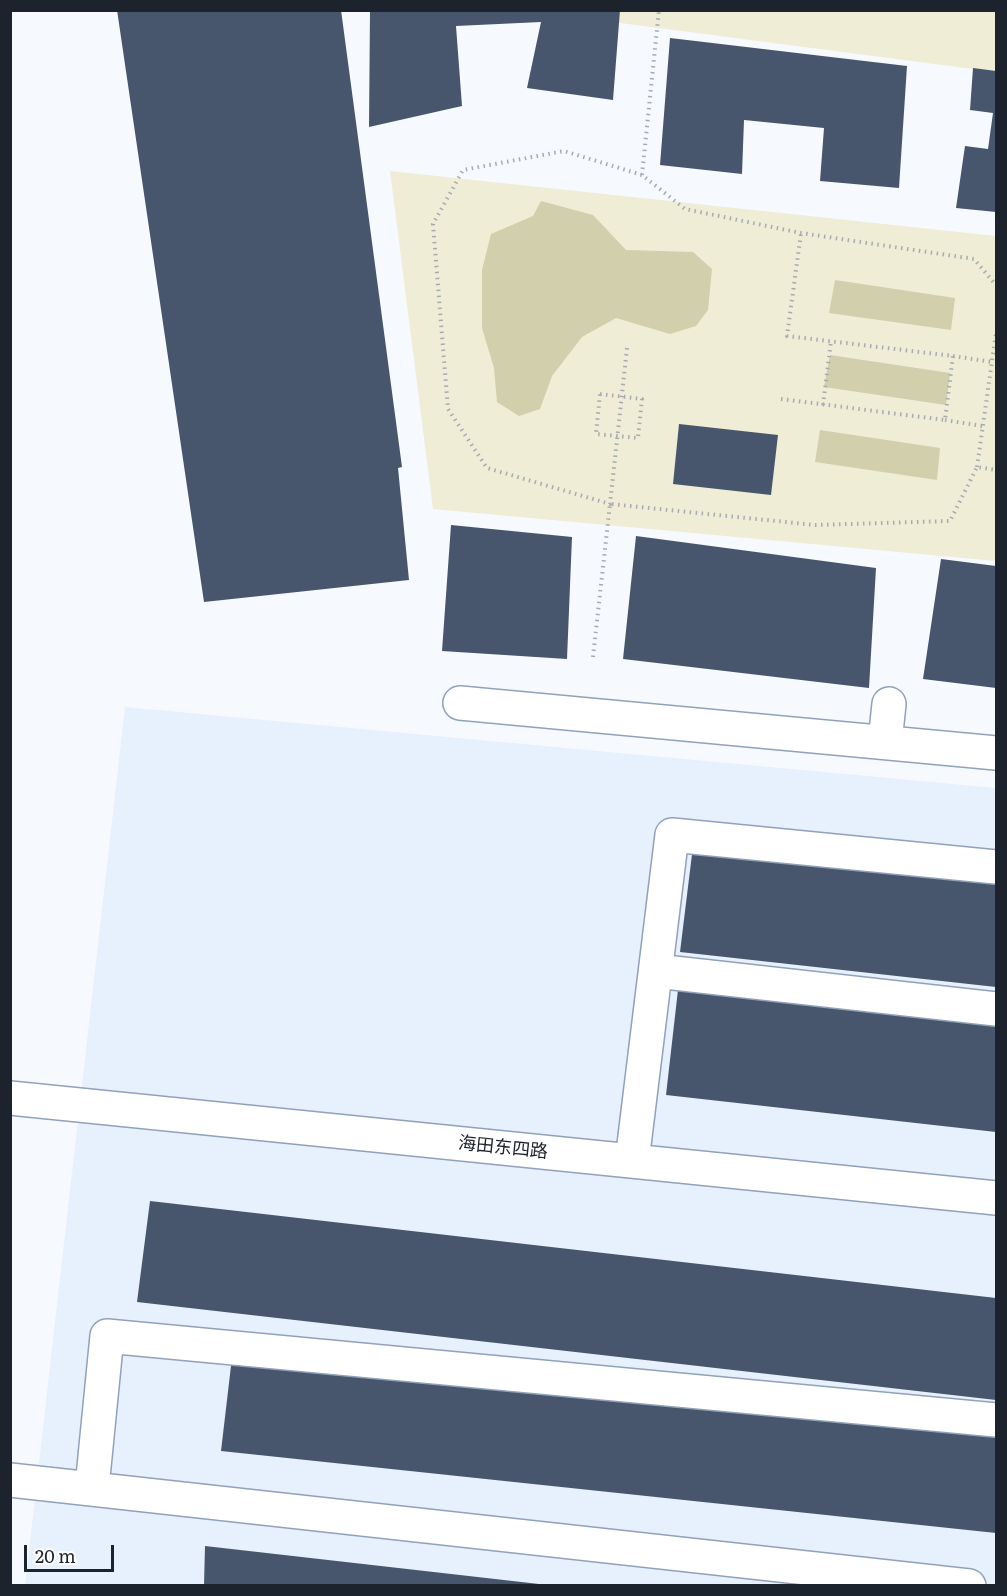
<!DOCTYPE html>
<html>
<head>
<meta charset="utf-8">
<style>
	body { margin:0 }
	#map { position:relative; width:1007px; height:1596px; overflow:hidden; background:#f6faff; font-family:Literata,serif }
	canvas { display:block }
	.frame { position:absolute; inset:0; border:12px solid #1c232d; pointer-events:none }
	.scale { position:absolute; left:24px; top:1545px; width:90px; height:27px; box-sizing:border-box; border:3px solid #1c232d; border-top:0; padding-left:8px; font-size:18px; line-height:21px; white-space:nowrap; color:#1c232d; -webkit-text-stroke:4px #fff; paint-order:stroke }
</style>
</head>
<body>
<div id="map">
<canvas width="1007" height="1596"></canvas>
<div class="frame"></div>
<div class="scale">20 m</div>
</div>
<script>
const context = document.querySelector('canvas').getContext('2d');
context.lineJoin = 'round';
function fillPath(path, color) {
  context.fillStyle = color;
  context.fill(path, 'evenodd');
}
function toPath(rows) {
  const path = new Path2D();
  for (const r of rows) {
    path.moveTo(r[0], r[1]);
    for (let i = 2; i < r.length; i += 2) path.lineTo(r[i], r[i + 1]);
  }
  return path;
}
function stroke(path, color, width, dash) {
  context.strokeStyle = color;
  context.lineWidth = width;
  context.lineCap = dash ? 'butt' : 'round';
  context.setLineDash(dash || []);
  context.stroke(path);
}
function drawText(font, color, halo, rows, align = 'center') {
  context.font = font + ' Literata,"Noto Sans SC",serif';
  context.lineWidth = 6;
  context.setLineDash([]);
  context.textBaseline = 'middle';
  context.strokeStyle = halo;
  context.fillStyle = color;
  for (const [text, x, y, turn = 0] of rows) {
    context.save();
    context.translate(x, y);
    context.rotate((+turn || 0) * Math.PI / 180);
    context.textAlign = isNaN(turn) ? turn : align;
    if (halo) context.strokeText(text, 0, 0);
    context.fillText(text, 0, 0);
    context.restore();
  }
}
fillPath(toPath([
	[125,707,996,788,996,1585,25,1586]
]), '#e7f0fd');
fillPath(toPath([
	[528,11,996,11,996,72],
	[390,171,996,236,996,561,433,509]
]), '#efedd5');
fillPath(toPath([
	[541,201,593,215,626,250,693,252,712,269,708,310,696,326,670,334,616,318,582,337,552,376,540,409,519,416,497,402,494,368,482,328,482,270,491,234,533,216],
	[835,280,955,298,951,330,829,313],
	[830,355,950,373,946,405,824,387],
	[820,430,940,448,937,480,815,462]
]), '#d2cfad');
fillPath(toPath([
	[117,10,341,10,402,467,398,468,409,580,204,602],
	[370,10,620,10,613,100,527,88,541,22,456,26,462,106,369,127],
	[670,38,907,66,899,188,820,181,824,128,744,120,742,174,660,165],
	[973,68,996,71,996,212,956,208,965,146,988,149,993,113,970,110],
	[679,424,778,435,771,495,673,484],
	[451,525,572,537,567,659,442,651],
	[636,536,876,568,869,688,623,659],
	[941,559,996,566,996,688,923,679],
	[694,838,996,874,996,987,680,952],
	[679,981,996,1019,996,1132,666,1095],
	[150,1201,996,1298,996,1400,137,1302],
	[233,1349,996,1431,996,1533,221,1451],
	[205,1546,539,1584,539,1586,204,1586]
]), '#47566c');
const minor = toPath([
	[460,703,996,753],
	[885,742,889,704],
	[656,971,996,1009],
	[10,1098,996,1198],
	[632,1161,672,835,996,867],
	[10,1480,969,1586],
	[92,1487,107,1336,996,1420]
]);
stroke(minor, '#90a1ba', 36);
stroke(toPath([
	[642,175,659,10],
	[627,348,610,504,487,468,448,409,433,224,463,170,564,151,642,175,685,209,801,233,974,259,996,285],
	[953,356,992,362],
	[600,394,642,399,638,438,596,434,600,394],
	[781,399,945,420,953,356,787,336,801,233],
	[823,405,831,341],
	[945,420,982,426],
	[977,467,996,333],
	[593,657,610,504,815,525,950,521,977,467,996,470]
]), '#a6abb2', 4, [1.5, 4.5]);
stroke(minor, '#fff', 33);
drawText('18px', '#1c232d', '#fff', [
	["海田东四路",503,1148,6]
]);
</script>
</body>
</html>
